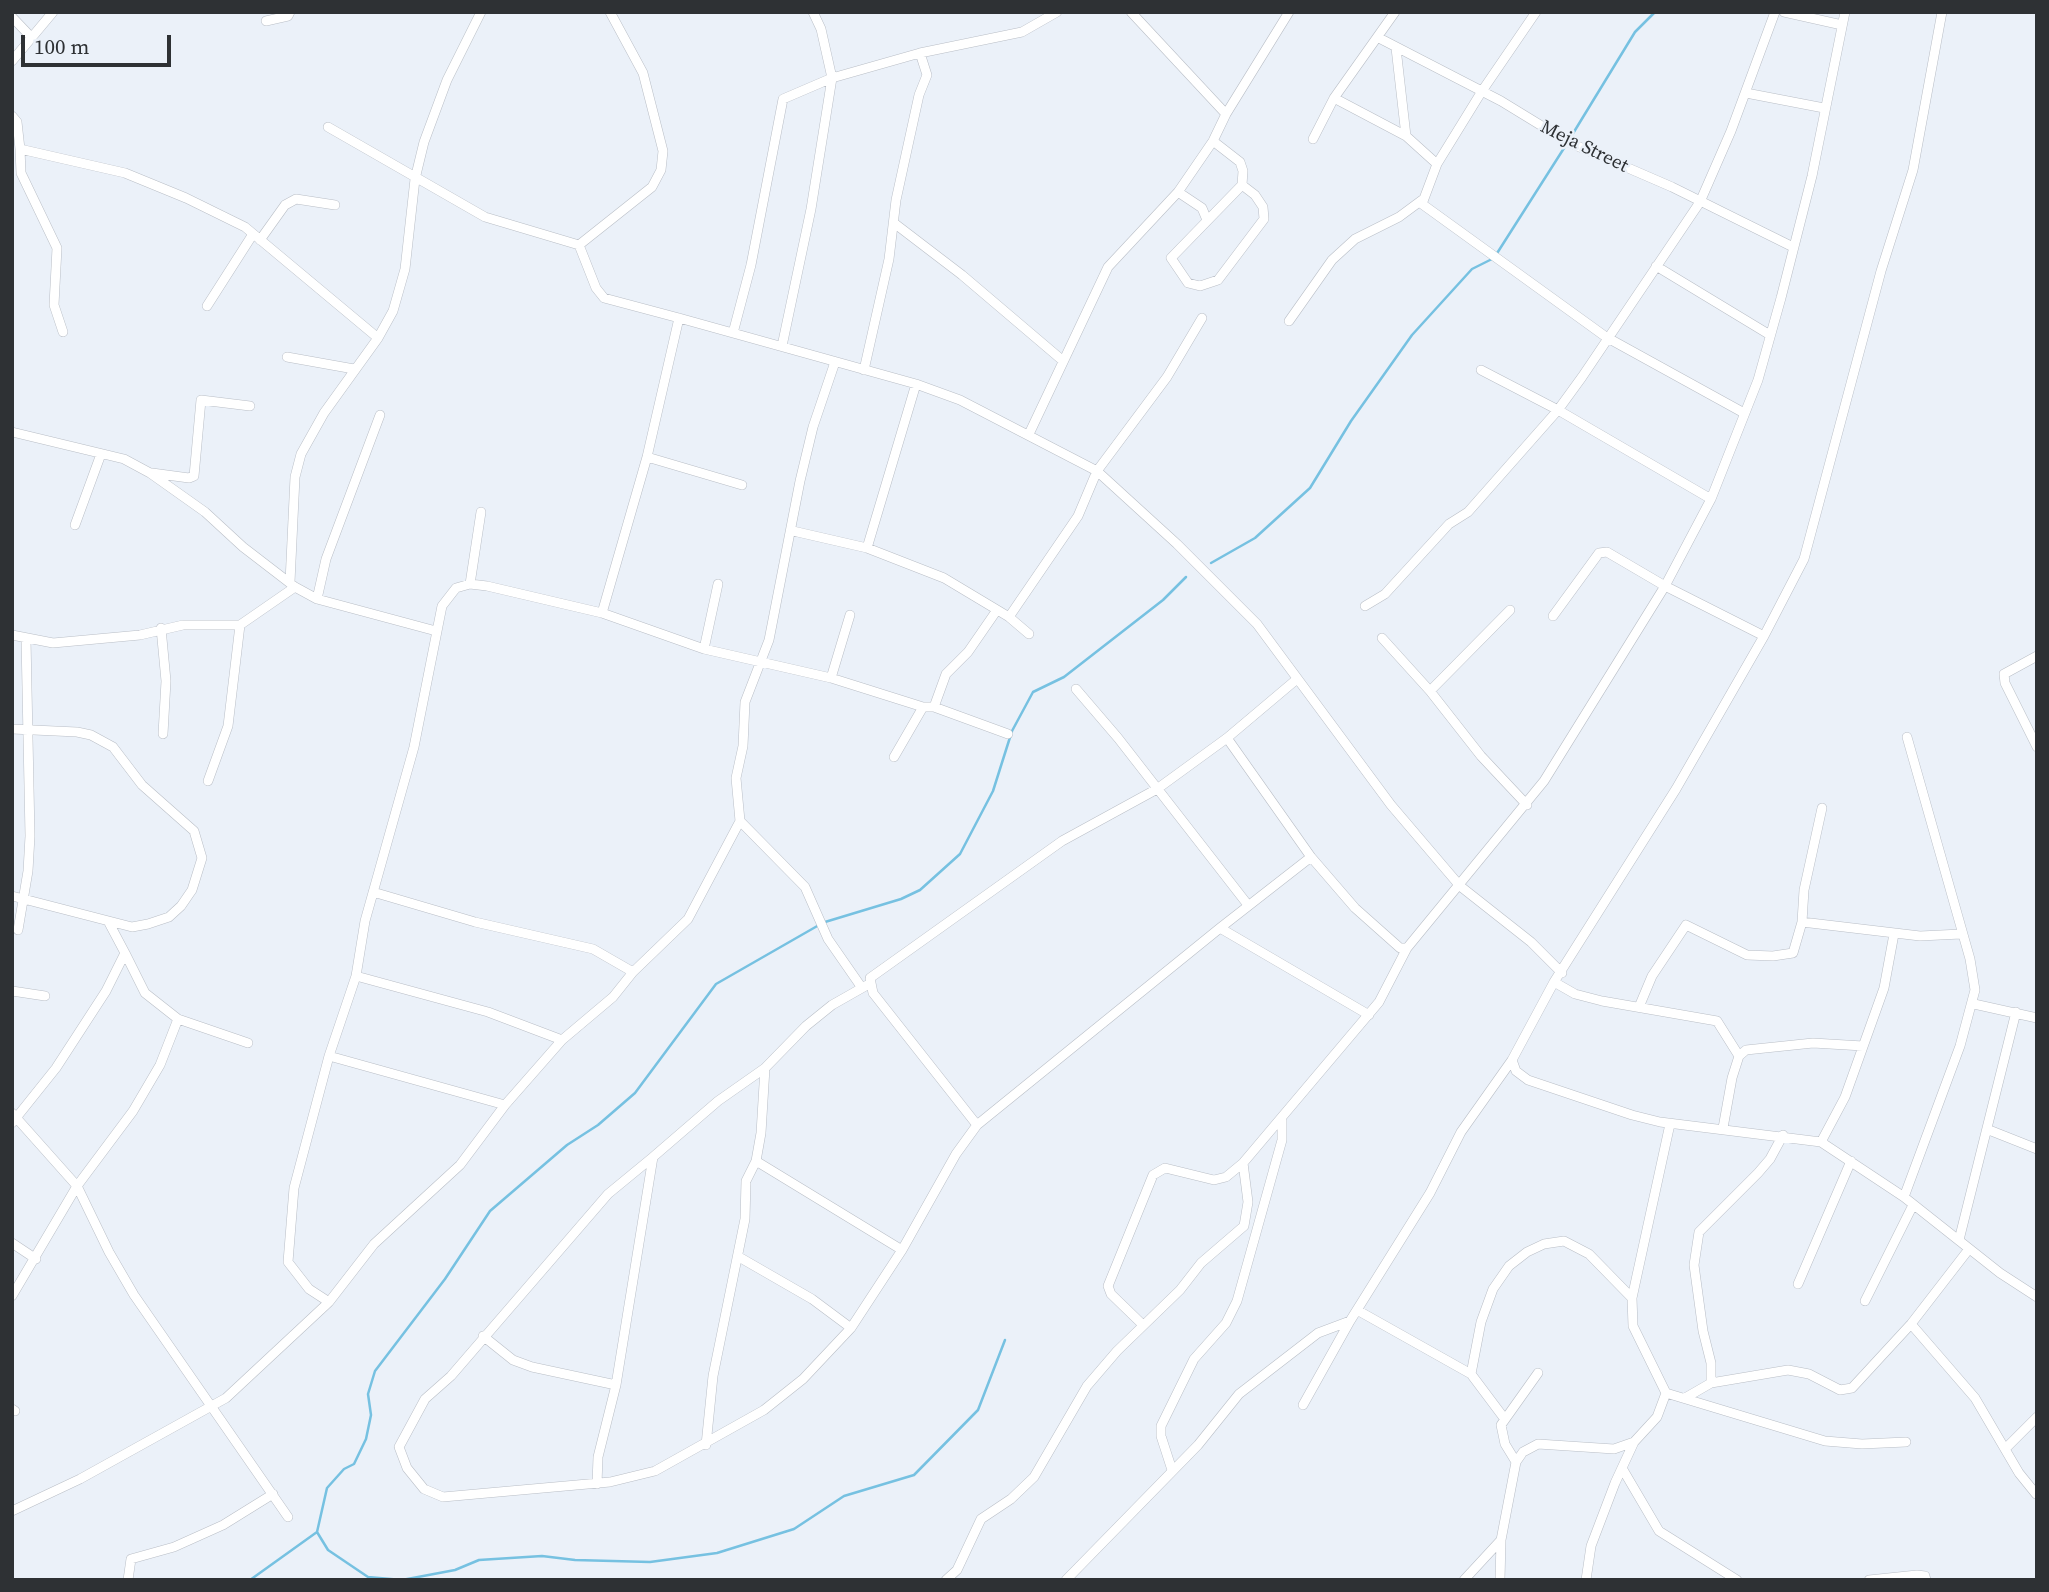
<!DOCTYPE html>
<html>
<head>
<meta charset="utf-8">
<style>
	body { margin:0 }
	#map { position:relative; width:2049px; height:1592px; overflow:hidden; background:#ebf1f9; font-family:"Source Serif 4",serif }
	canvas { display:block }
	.frame { position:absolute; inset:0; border:14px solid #2e3134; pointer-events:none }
	.scale { position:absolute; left:21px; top:35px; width:150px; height:32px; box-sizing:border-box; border:4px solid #2e3134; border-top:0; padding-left:9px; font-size:21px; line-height:24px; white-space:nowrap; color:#2e3134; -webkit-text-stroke:5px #ebf1f9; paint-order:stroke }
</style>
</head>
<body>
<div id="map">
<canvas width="2049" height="1592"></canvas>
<div class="frame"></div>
<div class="scale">100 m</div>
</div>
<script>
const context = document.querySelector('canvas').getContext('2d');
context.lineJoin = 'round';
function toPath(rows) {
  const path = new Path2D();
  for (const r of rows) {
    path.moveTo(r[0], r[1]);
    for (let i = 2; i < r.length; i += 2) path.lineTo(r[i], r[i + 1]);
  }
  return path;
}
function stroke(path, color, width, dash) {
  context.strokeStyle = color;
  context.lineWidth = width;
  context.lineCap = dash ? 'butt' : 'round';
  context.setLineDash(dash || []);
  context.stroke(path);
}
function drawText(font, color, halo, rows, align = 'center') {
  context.font = font + ' "Source Serif 4",serif';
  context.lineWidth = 5;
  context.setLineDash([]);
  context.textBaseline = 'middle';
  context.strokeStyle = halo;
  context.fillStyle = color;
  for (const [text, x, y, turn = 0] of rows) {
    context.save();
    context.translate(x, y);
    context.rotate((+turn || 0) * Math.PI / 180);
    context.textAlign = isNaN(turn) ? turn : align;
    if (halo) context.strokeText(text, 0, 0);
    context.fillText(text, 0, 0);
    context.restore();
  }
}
stroke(toPath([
	[1569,140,1635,32,1655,12],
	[1211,563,1255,538,1310,488,1351,421,1412,335,1472,269,1494,258,1566,145],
	[825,922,901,899,920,890,960,854,993,791,1012,731,1033,692,1064,677,1163,600,1186,577],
	[317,1532,328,1550,368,1577,402,1580,455,1570,479,1560,542,1556,575,1560,650,1562,717,1553,794,1529,844,1496,914,1475,978,1410,1005,1340],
	[250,1580,317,1532,327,1488,344,1469,354,1464,366,1439,371,1415,368,1394,375,1371,445,1279,490,1211,567,1145,598,1125,635,1093,716,984,819,925]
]), '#76c1e1', 2.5);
const minor = toPath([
	[1131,12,1226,114],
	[1536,12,1482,91,1437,164,1422,204,1606,337,1744,413],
	[1784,12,1842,25],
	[1942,12,1913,170,1881,271,1804,559,1764,636,1676,789,1554,982,1512,1060,1516,1071,1528,1080,1632,1115,1660,1122,1821,1142,1904,1197,2000,1273,2037,1297],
	[12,17,32,38],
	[266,21,288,16,290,12],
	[1379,38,1501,101,1568,142,1672,187,1793,247],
	[1396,48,1406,136,1437,164],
	[12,61,53,12],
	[1746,93,1824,108],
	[1334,98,1406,136],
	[12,116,17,122,20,149,125,173,186,198,245,227,378,338],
	[328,127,485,217,579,245,596,288,604,298,679,318],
	[1313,139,1334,98,1395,12],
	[1213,141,1240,162,1243,171,1242,185,1171,258,1188,283,1200,286,1218,280,1264,219,1263,207,1255,195,1242,185],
	[20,149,21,173,57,248,54,305,63,332],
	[1178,192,1202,208,1207,220],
	[894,223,962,275,1062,360],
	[260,240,285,205,296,199,335,205],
	[579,245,652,187,661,170,663,151,643,73,610,12],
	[1656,266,1770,335],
	[207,306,253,234],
	[1289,321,1332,260,1355,239,1399,217,1422,200],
	[733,333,751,265,783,99,832,78,920,53,1022,32,1057,12],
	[782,346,811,209,832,78,821,29,813,12],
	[287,357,354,369],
	[864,370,889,259,896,200,919,95,927,75,920,53],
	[1481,370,1558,410,1711,499],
	[12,432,124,459,150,473,205,512,243,547,295,587,317,599,436,631],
	[1029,434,1108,267,1178,192,1213,141,1226,114,1289,12],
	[647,457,742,485],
	[152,473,189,478,194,476,201,400,250,406],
	[75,525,101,454],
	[793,531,867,548,944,578,1009,617,1029,634],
	[867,548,916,384],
	[290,582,295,477,301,454,324,413,378,338,393,311,405,269,415,179,424,142,447,80,481,12],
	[470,584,481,512],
	[317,599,326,559,380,415],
	[1365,606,1385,594,1449,524,1468,512,1558,410,1582,377,1700,202,1731,131,1775,12],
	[602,613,647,457,679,318,916,384,960,400,1097,471,1177,544,1257,624,1391,805,1460,886,1531,942,1562,973],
	[1553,616,1599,553,1607,552,1665,586,1764,636],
	[1009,617,1078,516,1097,471,1167,377,1202,318],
	[161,628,166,681,163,734],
	[12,635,53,643,140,635,183,625,240,625,295,587],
	[1382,638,1430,691,1481,756,1527,805],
	[704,649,718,584],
	[2037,656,2004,674,2005,683,2037,747],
	[831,678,850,615],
	[1076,689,1118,738,1248,905],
	[1430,691,1510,610],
	[934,707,1008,734],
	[12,729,77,732,91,735,113,747,142,785,194,831,202,858,192,890,181,906,169,917,148,924,132,927,12,896],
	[1227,738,1311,857,1355,908,1400,948,1407,948,1544,781,1665,586,1711,499,1758,380,1781,298,1812,176,1845,12],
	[894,757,923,707],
	[208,781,228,726,240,625],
	[740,821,805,887,828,939,862,988],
	[373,892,475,922,593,949,633,972],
	[1802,922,1920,936,1961,934],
	[1220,928,1369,1015],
	[18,930,28,871,30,836,26,639],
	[125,953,145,993,178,1019,248,1043],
	[356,976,488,1012,562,1040],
	[1554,982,1575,994,1602,1001,1717,1021,1739,1056],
	[12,991,45,996],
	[1974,1004,2037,1018],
	[1639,1007,1652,976,1686,925,1747,955,1773,956,1793,953,1802,922,1804,890,1822,808],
	[329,1056,505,1105],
	[12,1113,77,1186,109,1252,134,1295,288,1517],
	[12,1123,56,1068,106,991,125,953,108,921],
	[977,1125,873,993,870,978,1062,841,1157,789,1227,738,1297,679],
	[1723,1128,1732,1078,1739,1056,1746,1050,1813,1043,1863,1046],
	[1989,1130,2037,1149],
	[1821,1142,1845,1097,1884,988,1894,934],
	[653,1157,608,1194,451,1376,425,1399,399,1447,407,1468,424,1489,443,1497,454,1496,610,1482,655,1471,764,1410,803,1379,851,1328,902,1250,956,1154,977,1125,1220,928,1311,857],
	[756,1161,902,1250],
	[1904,1197,1960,1046,1975,990,1970,959,1907,737],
	[1959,1240,2016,1012],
	[12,1243,36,1259],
	[739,1257,812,1299,851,1328],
	[1798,1284,1851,1161],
	[12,1296,77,1186,133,1111,160,1065,178,1019],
	[1865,1301,1913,1205],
	[329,1302,309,1289,288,1262,294,1188,329,1056,356,976,365,921,414,747,442,606,456,588,470,584,487,586,602,613,704,649,831,678,923,707,934,707,946,674,968,652,997,610],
	[1357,1310,1471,1374],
	[1911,1324,1975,1398,2019,1473,2036,1494],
	[1143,1325,1111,1294,1108,1286,1153,1175,1165,1168,1214,1180,1226,1177,1243,1163,1379,1002,1407,948],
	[483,1336,513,1360,532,1367,616,1385],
	[1711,1383,1711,1363,1703,1331,1694,1265,1699,1232,1758,1173,1770,1159,1783,1135],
	[1666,1393,1825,1441,1862,1444,1906,1442],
	[1685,1398,1711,1383,1788,1370,1809,1374,1840,1390,1852,1388,1911,1324,1969,1249],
	[1303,1405,1350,1321,1430,1193,1461,1132,1512,1060],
	[12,1409,15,1411],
	[1504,1418,1471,1374,1481,1322,1493,1289,1509,1266,1527,1252,1544,1244,1564,1241,1589,1254,1632,1298],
	[706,1445,713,1376,745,1219,746,1181,756,1161,761,1133,765,1068],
	[2005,1449,2037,1417],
	[1516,1462,1505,1444,1501,1425,1538,1373],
	[1622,1468,1659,1531,1737,1580],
	[1172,1470,1161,1436,1161,1426,1194,1359,1226,1323,1237,1301,1282,1140,1282,1120],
	[597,1484,598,1457,616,1385,653,1157,718,1101,765,1068,806,1026,832,1005,869,984],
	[12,1511,80,1479,226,1398,329,1302,374,1244,460,1165,505,1105,562,1040,613,997,633,972,688,919,740,821,736,778,743,746,745,702,769,640,800,481,813,427,835,362],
	[128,1580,131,1559,174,1547,223,1525,273,1494],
	[946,1580,957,1570,981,1519,1011,1499,1034,1477,1087,1386,1117,1351,1180,1290,1201,1263,1244,1226,1248,1202,1243,1163],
	[1066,1580,1198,1445,1239,1394,1318,1333,1350,1321],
	[1464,1580,1501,1540],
	[1500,1580,1501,1540,1516,1462,1523,1452,1538,1444,1614,1449,1634,1442],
	[1586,1580,1591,1546,1615,1483,1634,1442,1657,1417,1666,1393,1633,1326,1632,1298,1670,1124],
	[1869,1580,1917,1575,1925,1576,1926,1580]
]);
stroke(minor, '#b9bec6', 10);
stroke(minor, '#fff', 9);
drawText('19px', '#2e3134', '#ebf1f9', [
	["Meja Street",1584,147,26]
]);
</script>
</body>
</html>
